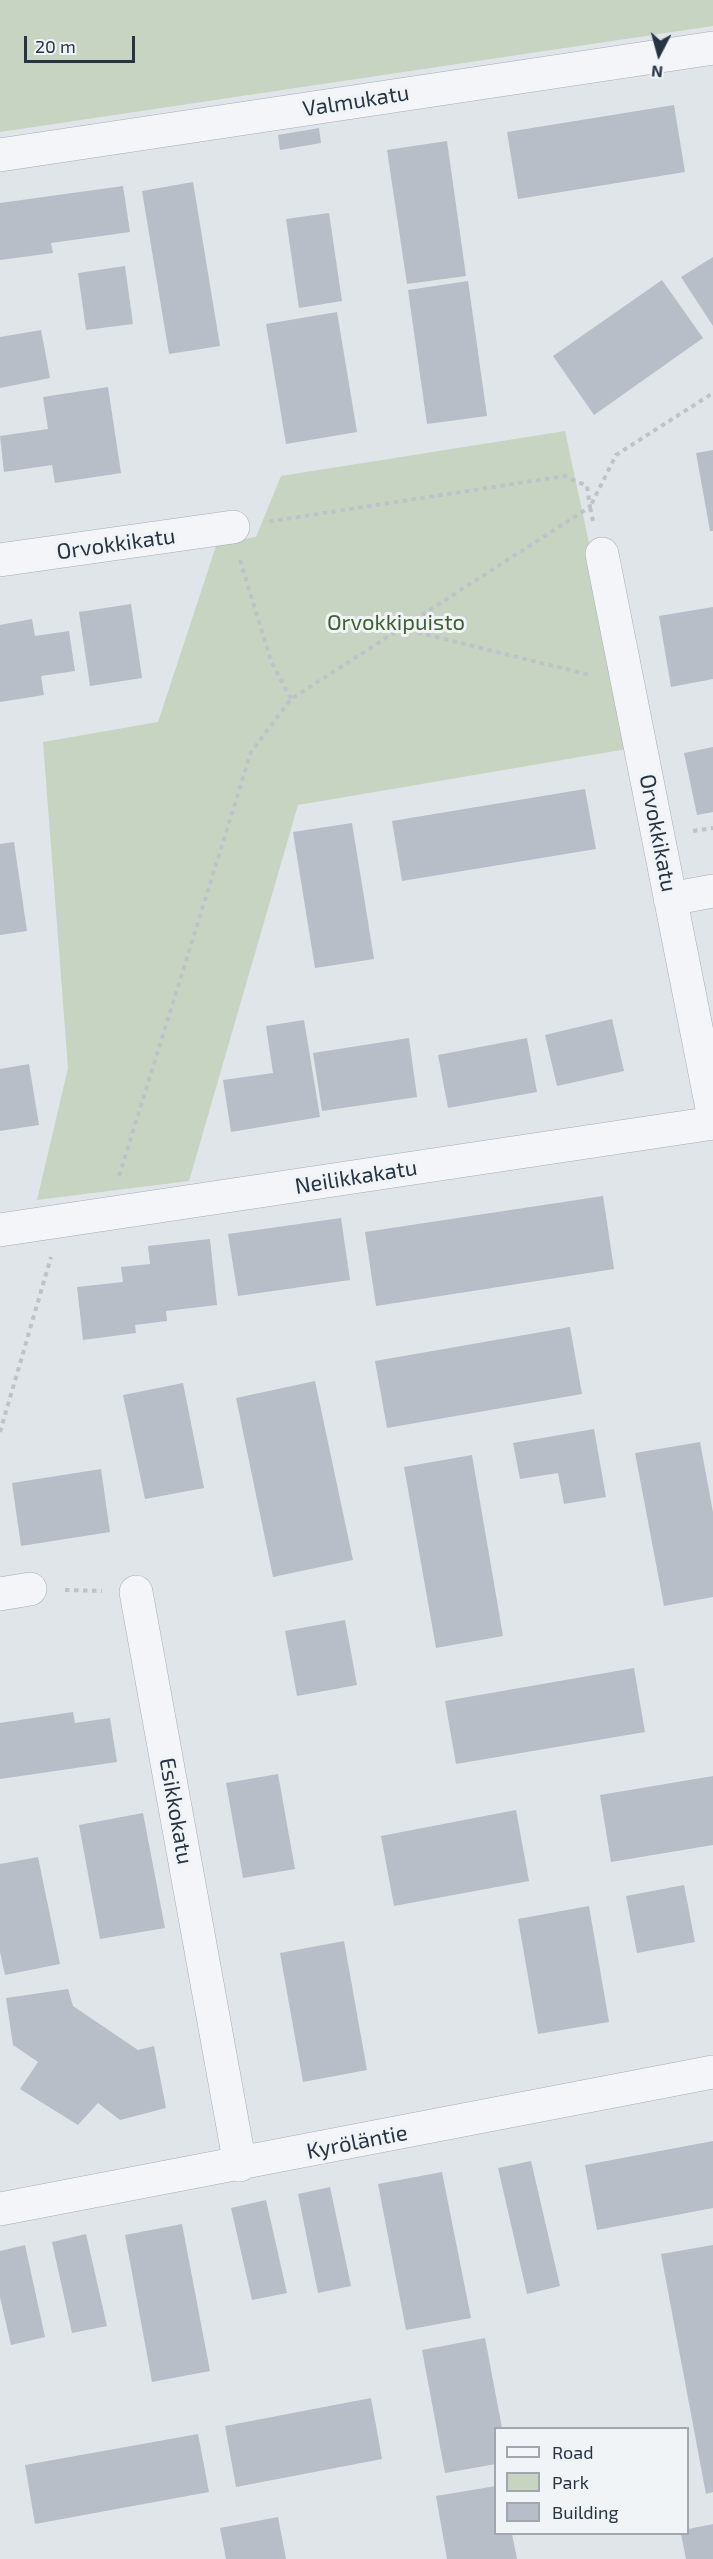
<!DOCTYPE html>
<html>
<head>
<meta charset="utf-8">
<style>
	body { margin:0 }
	#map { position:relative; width:713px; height:2559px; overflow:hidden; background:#e0e5ea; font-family:"Exo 2",sans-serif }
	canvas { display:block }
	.legend { position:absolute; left:494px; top:2427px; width:195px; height:108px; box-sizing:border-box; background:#f0f4f7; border:2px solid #a0a7af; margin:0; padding:8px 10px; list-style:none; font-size:18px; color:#273443 }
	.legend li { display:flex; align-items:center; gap:12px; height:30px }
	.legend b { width:30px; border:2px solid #a0a7af }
	.north { position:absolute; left:629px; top:24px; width:60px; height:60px; -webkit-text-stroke:4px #f0f4f7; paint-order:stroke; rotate:186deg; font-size:16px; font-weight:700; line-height:24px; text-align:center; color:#273443 }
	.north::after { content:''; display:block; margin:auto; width:21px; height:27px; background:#273443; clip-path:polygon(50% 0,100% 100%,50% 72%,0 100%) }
	.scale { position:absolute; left:24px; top:36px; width:111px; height:27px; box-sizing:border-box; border:3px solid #273443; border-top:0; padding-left:8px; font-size:18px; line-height:21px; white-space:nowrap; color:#273443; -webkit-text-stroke:4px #f0f4f7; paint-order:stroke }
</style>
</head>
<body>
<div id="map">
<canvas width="713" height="2559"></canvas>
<ul class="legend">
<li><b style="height:8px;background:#f3f5f8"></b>Road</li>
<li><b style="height:16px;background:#c7d4c1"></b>Park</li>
<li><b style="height:16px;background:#b7bec8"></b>Building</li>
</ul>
<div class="north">N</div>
<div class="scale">20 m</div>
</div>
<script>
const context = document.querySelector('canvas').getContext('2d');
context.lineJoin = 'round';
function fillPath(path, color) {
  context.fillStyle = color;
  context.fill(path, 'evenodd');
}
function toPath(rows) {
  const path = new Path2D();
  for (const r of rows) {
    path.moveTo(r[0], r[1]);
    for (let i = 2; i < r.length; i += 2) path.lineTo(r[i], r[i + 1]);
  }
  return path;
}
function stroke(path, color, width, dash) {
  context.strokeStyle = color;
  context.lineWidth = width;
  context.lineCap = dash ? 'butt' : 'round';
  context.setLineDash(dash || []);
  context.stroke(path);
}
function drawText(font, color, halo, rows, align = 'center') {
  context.font = font + ' "Exo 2",sans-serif';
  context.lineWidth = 6;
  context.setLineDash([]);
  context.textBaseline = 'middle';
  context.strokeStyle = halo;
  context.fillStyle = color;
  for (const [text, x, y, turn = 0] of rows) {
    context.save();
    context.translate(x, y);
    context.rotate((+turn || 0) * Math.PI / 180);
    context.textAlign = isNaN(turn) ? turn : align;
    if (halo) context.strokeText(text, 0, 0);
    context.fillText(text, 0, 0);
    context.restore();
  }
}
fillPath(toPath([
	[0,0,713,0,713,26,0,132],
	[565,431,633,748,298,805,189,1181,37,1200,68,1068,43,742,158,722,217,543,256,537,281,476]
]), '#c7d4c1');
fillPath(toPath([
	[674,105,685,172,518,199,507,132],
	[319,128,321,143,280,150,278,135],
	[447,141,466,276,407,284,387,150],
	[193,182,220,346,169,354,142,191],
	[123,186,130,232,51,243,53,253,0,260,0,203],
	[329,213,342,301,299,308,286,219],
	[713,257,713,326,681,277],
	[125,266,133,324,86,330,78,273],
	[662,280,703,338,594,415,553,356],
	[468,281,487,416,427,424,408,290],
	[337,312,357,432,286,444,266,324],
	[41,330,50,378,0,388,0,337],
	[108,387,121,473,55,483,52,465,4,472,0,436,48,429,43,397],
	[713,450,713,531,710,531,696,453],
	[131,604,142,678,90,686,79,612],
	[713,607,713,679,671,687,659,616],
	[32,619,35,636,69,631,75,671,41,676,44,695,0,702,0,625],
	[713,747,713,812,697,815,684,753],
	[585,789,596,849,402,881,392,821],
	[352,823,374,959,315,968,293,832],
	[14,842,27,931,0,935,0,844],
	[612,1019,624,1071,557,1086,545,1035],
	[304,1020,320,1117,231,1132,223,1080,273,1073,266,1026],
	[409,1038,417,1097,322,1111,313,1053],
	[527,1038,537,1092,448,1108,438,1055],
	[29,1064,39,1125,0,1131,0,1069],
	[603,1196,614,1269,376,1306,365,1232],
	[341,1218,350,1280,238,1296,228,1234],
	[210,1239,217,1305,166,1311,167,1321,135,1325,136,1333,83,1340,77,1287,123,1282,121,1267,150,1264,148,1246],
	[570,1327,582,1394,387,1428,375,1361],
	[315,1381,353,1560,273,1577,236,1398],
	[183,1383,204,1488,145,1499,123,1395],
	[594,1429,606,1497,564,1504,558,1473,520,1479,513,1443],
	[700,1442,713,1512,713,1597,664,1606,635,1453],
	[472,1455,503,1636,436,1648,404,1467],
	[101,1469,110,1532,21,1546,12,1483],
	[345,1620,357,1685,297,1696,285,1631],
	[634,1668,645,1732,456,1764,445,1701],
	[73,1712,75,1723,110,1718,117,1762,0,1779,0,1723],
	[278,1774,295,1869,243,1878,226,1783],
	[713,1776,713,1845,611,1862,600,1795],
	[516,1810,529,1881,394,1906,381,1836],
	[143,1813,165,1928,100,1939,79,1825],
	[38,1857,60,1964,5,1975,0,1952,0,1864],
	[684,1885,695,1942,637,1953,626,1896],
	[589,1906,609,2022,538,2034,518,1919],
	[344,1941,367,2070,303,2082,280,1953],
	[68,1989,73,2006,138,2050,154,2046,166,2108,120,2120,98,2103,78,2125,20,2089,38,2062,13,2045,6,1998],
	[713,2141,713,2208,597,2230,585,2165],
	[531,2161,560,2286,527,2294,498,2168],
	[442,2172,471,2318,406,2330,378,2184],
	[330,2187,351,2286,318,2293,298,2194],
	[266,2200,287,2293,252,2300,231,2208],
	[182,2224,210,2371,152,2382,125,2235],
	[86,2234,107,2326,72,2333,52,2242],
	[25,2245,45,2337,11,2345,0,2297,0,2251],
	[713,2245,713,2492,706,2494,661,2254],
	[485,2338,502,2428,496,2428,496,2464,445,2473,422,2350],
	[371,2398,382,2459,236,2487,225,2426],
	[198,2434,209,2492,35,2524,25,2465],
	[496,2486,496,2534,512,2534,517,2559,447,2559,436,2496],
	[278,2517,286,2559,226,2559,220,2528],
	[713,2524,713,2559,686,2559,681,2534,688,2534,688,2529]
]), '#b7bec8');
const minor = toPath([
	[0,155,713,48],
	[602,554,713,1113],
	[0,560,233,527],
	[670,899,713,891],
	[0,1230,713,1123],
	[136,1592,240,2165],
	[0,1594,30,1589],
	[0,2209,713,2072]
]);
stroke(minor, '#a5acb5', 34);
stroke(toPath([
	[593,521,590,507,616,455,713,393],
	[240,560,271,661,291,699],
	[400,628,590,675],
	[693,831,713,828],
	[119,1176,251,752,291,699,590,507,587,486,565,476,266,522],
	[0,1432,51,1257],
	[65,1590,102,1591]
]), '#bec3c9', 4, [4.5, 4.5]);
stroke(minor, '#f3f5f8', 33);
drawText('22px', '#273443', '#f0f4f7', [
	["Valmukatu",356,101,-9],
	["Orvokkikatu",116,544,-8],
	["Orvokkikatu",658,833,79],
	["Neilikkakatu",356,1177,-9],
	["Esikkokatu",176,1811,80],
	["Kyröläntie",357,2142,-11]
]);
drawText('22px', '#405f34', '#f0f4f7', [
	["Orvokkipuisto",396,623]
]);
</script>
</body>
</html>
